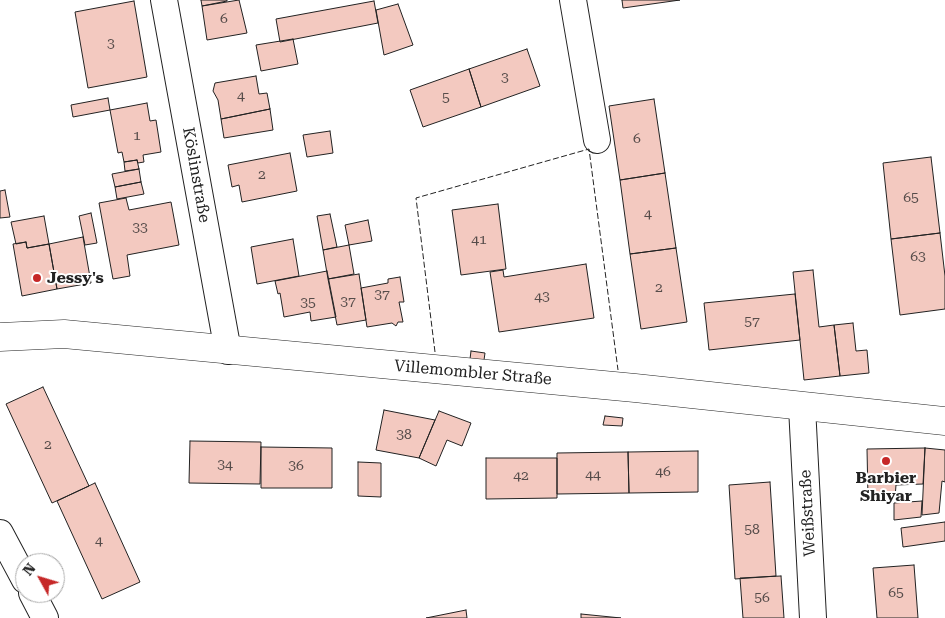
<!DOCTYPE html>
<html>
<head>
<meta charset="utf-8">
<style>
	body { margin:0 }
	#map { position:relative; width:945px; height:618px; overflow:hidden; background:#fff; font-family:"Roboto Serif",serif }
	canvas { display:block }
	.north { position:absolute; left:15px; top:553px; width:50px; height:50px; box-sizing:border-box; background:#fff; border:1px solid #a7a7a7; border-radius:50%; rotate:309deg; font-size:14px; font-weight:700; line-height:20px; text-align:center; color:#222 }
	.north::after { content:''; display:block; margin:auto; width:18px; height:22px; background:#c62828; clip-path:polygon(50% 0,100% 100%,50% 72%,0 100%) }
</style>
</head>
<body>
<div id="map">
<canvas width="945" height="618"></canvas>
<div class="north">N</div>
</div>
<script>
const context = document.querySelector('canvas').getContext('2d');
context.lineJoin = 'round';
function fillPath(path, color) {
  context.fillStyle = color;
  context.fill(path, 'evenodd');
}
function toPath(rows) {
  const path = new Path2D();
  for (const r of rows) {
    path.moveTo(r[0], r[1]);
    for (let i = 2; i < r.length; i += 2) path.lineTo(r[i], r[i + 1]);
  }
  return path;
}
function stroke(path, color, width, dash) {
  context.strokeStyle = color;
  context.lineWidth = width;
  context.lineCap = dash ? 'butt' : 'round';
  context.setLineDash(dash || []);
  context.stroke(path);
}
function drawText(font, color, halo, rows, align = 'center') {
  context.font = font + ' "Roboto Serif",serif';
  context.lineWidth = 4;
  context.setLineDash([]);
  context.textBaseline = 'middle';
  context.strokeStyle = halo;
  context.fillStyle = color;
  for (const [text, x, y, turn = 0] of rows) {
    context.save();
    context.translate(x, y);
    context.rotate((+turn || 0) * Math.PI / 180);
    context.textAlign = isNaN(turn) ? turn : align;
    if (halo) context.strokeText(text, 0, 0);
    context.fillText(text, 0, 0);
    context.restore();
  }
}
const building = toPath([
	[201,0,227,0,227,1,202,6,201,0],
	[239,0,247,33,207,40,202,6,239,0],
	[622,0,680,0,623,8,622,0],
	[134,1,147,77,88,88,75,12,134,1],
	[374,1,378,23,280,42,276,19,374,1],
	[398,4,413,45,384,55,376,10,398,4],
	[293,39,298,64,261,71,256,45,293,39],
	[527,49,540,86,481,107,469,69,527,49],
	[469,69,481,107,423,127,410,90,469,69],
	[256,76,259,94,267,93,270,109,221,119,218,100,213,91,215,83,256,76],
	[108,98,110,110,73,117,71,105,108,98],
	[654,99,665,173,620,180,609,106,654,99],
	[147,103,150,121,156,120,161,152,143,155,144,162,138,163,137,160,124,162,122,152,118,153,110,110,147,103],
	[270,109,273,130,224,138,221,119,270,109],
	[330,131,333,153,307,157,303,135,330,131],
	[290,153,297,191,242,202,239,185,232,187,228,165,290,153],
	[931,157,940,233,891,239,883,163,931,157],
	[137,160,139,169,125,171,124,162,137,160],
	[139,169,141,182,115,187,112,174,139,169],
	[665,173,676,248,630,254,620,180,665,173],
	[141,182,144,194,117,199,115,187,141,182],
	[5,190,10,217,0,218,0,191,5,190],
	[126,198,129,210,171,202,179,245,127,255,130,276,113,279,99,203,126,198],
	[498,204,506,269,461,275,452,210,498,204],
	[91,213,97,243,85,245,79,216,91,213],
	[330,214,337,247,323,250,317,216,330,214],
	[44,216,49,244,27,248,26,242,16,244,11,222,44,216],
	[368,220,372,241,349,245,345,225,368,220],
	[940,233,945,276,945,309,900,315,891,239,940,233],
	[83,237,91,283,57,289,49,244,83,237],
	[293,239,299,276,257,284,251,247,293,239],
	[26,242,27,248,49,244,57,289,22,296,13,244,26,242],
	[349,245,354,274,328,279,323,250,349,245],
	[676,248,687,322,641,329,630,254,676,248],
	[586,264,594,318,499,332,490,272,503,270,504,277,586,264],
	[813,270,819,327,834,325,840,376,804,380,793,272,813,270],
	[327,271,336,317,311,321,310,312,284,317,280,293,278,294,275,281,327,271],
	[359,274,366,320,337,325,328,279,359,274],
	[400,277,404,302,399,302,403,322,398,322,396,326,392,323,367,327,361,288,388,283,388,279,400,277],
	[795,294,800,340,709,350,704,303,795,294],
	[853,323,856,351,867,350,869,373,840,376,834,325,853,323],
	[471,351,485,353,484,360,470,359,471,351],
	[43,387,89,486,52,503,6,404,43,387],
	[384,410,435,420,419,458,376,450,384,410],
	[439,411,471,423,462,446,447,440,436,466,419,458,439,411],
	[605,416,623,418,622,426,603,425,605,416],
	[190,441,261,442,260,484,189,483,190,441],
	[261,447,332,448,332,488,261,488,261,447],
	[925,448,923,484,896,485,895,498,868,498,867,449,925,448],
	[925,448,945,450,945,482,942,481,939,513,922,515,925,448],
	[698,451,698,492,629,493,628,452,698,451],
	[628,452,629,493,557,494,557,453,628,452],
	[486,458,557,458,557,498,486,499,486,458],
	[358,462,381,463,381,497,358,496,358,462],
	[770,482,776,576,735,579,729,485,770,482],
	[95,483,140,582,102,599,57,501,95,483],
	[922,501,921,517,894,520,894,503,922,501],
	[945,522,945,541,903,547,901,528,945,522],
	[914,565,918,618,877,618,873,568,914,565],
	[781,576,784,618,743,618,740,578,781,576],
	[466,610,467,618,426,618,466,610],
	[581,614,621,618,581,618,581,614]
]);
fillPath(building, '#f3c9c0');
stroke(building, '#222', 1);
const street = toPath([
	[164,0,228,351],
	[573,0,597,140],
	[802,407,813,618],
	[0,533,25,580],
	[32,593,45,618]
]);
const secondary = toPath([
	[0,337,64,334,635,388,945,421]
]);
stroke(street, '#222', 28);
stroke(secondary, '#222', 29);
stroke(street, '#fff', 26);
stroke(secondary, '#fff', 28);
stroke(toPath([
	[435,352,416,198,589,149,618,370]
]), '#222', 1, [6, 2.5]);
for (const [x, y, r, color] of [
	[37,278,5,"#c62828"],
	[886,461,5,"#c62828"]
]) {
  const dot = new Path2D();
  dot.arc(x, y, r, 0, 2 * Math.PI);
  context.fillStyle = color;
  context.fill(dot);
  stroke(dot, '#fff', 2);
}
drawText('14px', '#564c4a', null, [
	["6",224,19],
	["3",111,44],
	["3",505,78],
	["4",241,96],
	["5",446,98],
	["1",137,136],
	["6",637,139],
	["2",262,175],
	["65",911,198],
	["4",648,214],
	["33",140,228],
	["41",479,240],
	["63",918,257],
	["2",659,288],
	["37",382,295],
	["43",542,297],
	["37",348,302],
	["35",308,303],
	["57",752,322],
	["38",404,435],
	["2",48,445],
	["34",225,465],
	["36",296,466],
	["46",663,472],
	["44",593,475],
	["42",521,476],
	["58",752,530],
	["4",99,541],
	["65",896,593],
	["56",762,598]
]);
drawText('16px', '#222', '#fff', [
	["Köslinstraße",196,175,80],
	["Villemombler Straße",473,373,5],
	["Weißstraße",808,513,-93]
]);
drawText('bold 16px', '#222', '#fff', [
	["Jessy's",47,278],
	["Barbier",886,478,"center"],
	["Shiyar",886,496,"center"]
], 'left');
</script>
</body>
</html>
